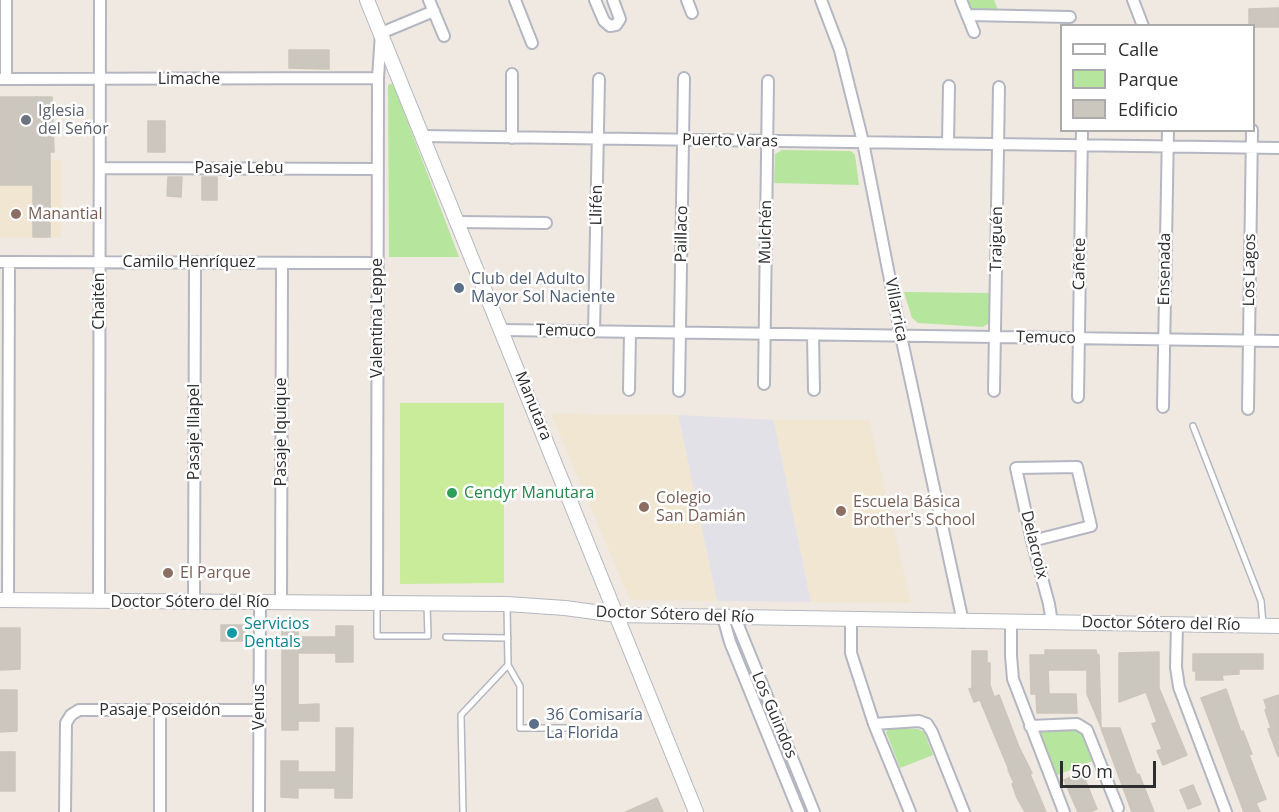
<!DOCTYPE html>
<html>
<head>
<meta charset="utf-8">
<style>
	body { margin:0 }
	#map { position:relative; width:1279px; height:812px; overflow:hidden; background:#efe9e1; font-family:"Open Sans",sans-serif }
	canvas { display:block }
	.legend { position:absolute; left:1060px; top:24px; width:195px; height:108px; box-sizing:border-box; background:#fff; border:2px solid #ababab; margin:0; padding:8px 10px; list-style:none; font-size:18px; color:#2e2e2e }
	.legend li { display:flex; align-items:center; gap:12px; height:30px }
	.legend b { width:30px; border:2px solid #ababab }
	.scale { position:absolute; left:1060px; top:761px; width:96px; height:27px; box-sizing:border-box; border:3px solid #2e2e2e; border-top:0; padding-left:8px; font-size:18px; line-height:21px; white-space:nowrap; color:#2e2e2e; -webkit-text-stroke:4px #fff; paint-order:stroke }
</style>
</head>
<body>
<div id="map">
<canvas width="1279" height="812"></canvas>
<ul class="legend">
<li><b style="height:8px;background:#fff"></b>Calle</li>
<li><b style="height:16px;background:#b6e59e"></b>Parque</li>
<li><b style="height:16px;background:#cbc7bf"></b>Edificio</li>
</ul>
<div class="scale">50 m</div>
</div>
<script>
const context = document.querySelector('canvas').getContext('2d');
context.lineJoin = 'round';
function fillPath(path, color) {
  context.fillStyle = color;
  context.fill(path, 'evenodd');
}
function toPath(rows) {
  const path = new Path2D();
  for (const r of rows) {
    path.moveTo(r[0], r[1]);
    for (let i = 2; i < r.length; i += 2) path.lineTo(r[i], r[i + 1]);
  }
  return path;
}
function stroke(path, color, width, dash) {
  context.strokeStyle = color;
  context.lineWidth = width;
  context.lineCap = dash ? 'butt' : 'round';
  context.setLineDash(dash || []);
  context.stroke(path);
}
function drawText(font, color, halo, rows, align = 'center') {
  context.font = font + ' "Open Sans",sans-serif';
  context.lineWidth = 5;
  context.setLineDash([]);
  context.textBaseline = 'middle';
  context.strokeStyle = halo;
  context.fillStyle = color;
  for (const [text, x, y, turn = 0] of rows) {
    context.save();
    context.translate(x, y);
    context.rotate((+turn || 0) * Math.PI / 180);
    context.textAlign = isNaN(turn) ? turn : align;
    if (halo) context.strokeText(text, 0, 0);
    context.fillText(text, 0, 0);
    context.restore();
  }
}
fillPath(toPath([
	[678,415,774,420,811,602,717,601]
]), '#e3e1e8');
fillPath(toPath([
	[61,160,61,238,0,238,0,185,49,186,0,161],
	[50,190,50,237,33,237,33,191],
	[551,414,678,415,717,601,630,600],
	[774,420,869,420,911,603,811,602]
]), '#f0e6d1');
fillPath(toPath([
	[968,0,994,0,998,10,972,11],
	[393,83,459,257,389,257,388,85],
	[782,150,851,151,855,155,859,185,774,183,775,154],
	[904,292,989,293,989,323,983,327,918,323,912,318],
	[742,642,812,812,801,812,734,643],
	[890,728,918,729,924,732,933,755,900,768,886,732],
	[1074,729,1081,732,1092,761,1055,776,1039,734,1043,730]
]), '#b6e59e');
fillPath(toPath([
	[400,403,504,403,504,583,400,584]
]), '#c9ec9a');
const building = toPath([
	[1279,8,1279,27,1254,27,1254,26,1249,26,1249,9,1279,8],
	[289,50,329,50,329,69,289,68,289,50],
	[0,97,52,97,54,152,50,152,50,237,33,237,33,185,0,185,0,97],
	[148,121,165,121,165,152,148,152,148,121],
	[168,177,182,177,181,197,167,196,168,177],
	[202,177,217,177,217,200,202,200,202,177],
	[221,625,244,625,244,641,221,641,221,625],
	[282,626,298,626,298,637,336,637,336,626,353,626,353,662,336,662,336,653,298,653,298,705,319,704,319,721,298,721,298,730,282,730,282,626],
	[0,628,20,628,20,669,0,670,0,628],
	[1045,650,1096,650,1097,655,1099,655,1101,727,1087,694,1087,670,1077,670,1076,667,1076,670,1048,670,1049,694,1076,694,1077,713,1037,713,1036,694,1031,694,1030,655,1045,655,1045,650],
	[972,651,987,651,987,663,990,663,990,685,994,697,999,695,1019,747,1032,773,1030,774,1046,812,1025,812,1017,798,1012,784,1014,783,1008,770,1009,770,980,700,974,702,969,689,972,688,972,651],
	[1159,652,1159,688,1187,755,1163,765,1157,751,1162,749,1152,724,1157,722,1146,692,1119,702,1119,653,1159,652],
	[1193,654,1263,654,1263,669,1239,669,1239,674,1222,675,1223,680,1196,680,1196,671,1193,671,1193,654],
	[1226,689,1241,732,1243,731,1252,754,1249,755,1266,799,1256,803,1260,812,1244,812,1201,698,1226,689],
	[0,690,17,690,17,731,0,732,0,690],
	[1279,695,1279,756,1278,756,1268,729,1271,728,1265,710,1267,709,1264,700,1279,695],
	[336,728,353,728,352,798,335,798,335,788,298,788,298,798,281,797,281,761,298,761,298,772,336,772,336,728],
	[1101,728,1120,728,1137,775,1139,774,1154,812,1132,812,1101,728],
	[0,752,15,752,15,791,0,791,0,752],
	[1082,772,1097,809,1090,812,1078,812,1064,780,1082,772],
	[1193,785,1201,804,1188,809,1180,790,1193,785],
	[657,798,663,812,626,812,657,798]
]);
fillPath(building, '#cbc7bf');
stroke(building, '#cbc5ba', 1.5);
const lane = toPath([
	[1193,426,1261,601,1263,624],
	[377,604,377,636,428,636,427,605],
	[446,637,508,638],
	[508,665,520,686,520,728,571,728],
	[463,812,461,715,508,665,507,605]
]);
const street = toPath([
	[429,0,444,36],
	[515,0,532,43],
	[595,0,604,21,610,26,616,25,620,19,613,0],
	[687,0,692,13],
	[821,0,840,50,863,142,901,336,963,622],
	[961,0,974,32],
	[1133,0,1143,26],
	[967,15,1070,17],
	[512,74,512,138],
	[0,79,378,78],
	[6,79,6,0],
	[422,136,1279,148],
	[948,143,949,86],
	[100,168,378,169],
	[458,222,546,223],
	[0,262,378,263],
	[502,330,1279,341],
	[594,332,599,79],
	[813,335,814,390],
	[764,384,768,81],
	[629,390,630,332],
	[679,391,684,78],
	[994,391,999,87],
	[1078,397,1082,130],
	[1163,407,1168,130],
	[1248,409,1252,130],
	[1032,541,1091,526,1077,467,1016,468,1032,541,1049,604,1052,623],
	[8,600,9,262],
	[99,601,100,0],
	[194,602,195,262],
	[281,602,282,263],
	[377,603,378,78,381,33,434,11],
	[723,617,730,642,799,812],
	[735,618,814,812],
	[851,620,851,653,874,724,910,812],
	[1011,622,1011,656,1013,679,1064,812],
	[1177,624,1176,667,1179,687,1226,812],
	[874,724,919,721,927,724,932,732,964,812],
	[1030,726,1077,724,1087,730,1118,808],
	[65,812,66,723,71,715,79,710,259,710],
	[160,812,160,710],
	[259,812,260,602]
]);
const secondary = toPath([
	[367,0,696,812],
	[0,600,507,604,565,608,617,615,1279,626]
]);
stroke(lane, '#b4b7c1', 8);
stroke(street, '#b4b7c1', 14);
stroke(secondary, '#b4b7c1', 16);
stroke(lane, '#fff', 5);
stroke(street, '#fff', 10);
stroke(secondary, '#fff', 14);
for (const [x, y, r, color] of [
	[26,120,6,"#6b7280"],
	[16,214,6,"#8d6e63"],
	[459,288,6,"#5c6f8a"],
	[452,493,6,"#2e9e5b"],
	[644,507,6,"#8d6e63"],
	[841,511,6,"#8d6e63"],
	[168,573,6,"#8d6e63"],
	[232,633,6,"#0f9aa8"],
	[534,724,6,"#5c6f8a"]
]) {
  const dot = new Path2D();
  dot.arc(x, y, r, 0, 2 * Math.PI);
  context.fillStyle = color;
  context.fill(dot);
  stroke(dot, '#fff', 2);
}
drawText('16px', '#2e2e2e', '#fff', [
	["Limache",189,79],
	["Puerto Varas",730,141,1],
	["Pasaje Lebu",239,168],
	["Llifén",597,205,-89],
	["Mulchén",766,232,-89],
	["Paillaco",682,234,-89],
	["Traiguén",997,239,-89],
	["Camilo Henríquez",189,262],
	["Cañete",1080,264,-89],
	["Ensenada",1165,269,-89],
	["Los Lagos",1250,270,-89],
	["Chaitén",99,301,-90],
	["Villarrica",896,310,79],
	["Valentina Leppe",377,318,-90],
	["Temuco",566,331,1],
	["Temuco",1046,338,1],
	["Manutara",533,406,68],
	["Pasaje Illapel",194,432,-90],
	["Pasaje Iquique",281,432,-90],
	["Delacroix",1034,545,76],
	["Doctor Sótero del Río",190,602],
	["Doctor Sótero del Río",675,615,2],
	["Doctor Sótero del Río",1161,624,1],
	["Venus",259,707,-90],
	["Pasaje Poseidón",160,710],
	["Los Guindos",774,715,67]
]);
drawText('16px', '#5b616d', '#fff', [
	["Iglesia",38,111],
	["del Señor",38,129]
], 'left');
drawText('16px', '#785e54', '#fff', [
	["Manantial",28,214],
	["Colegio",656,498],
	["San Damián",656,516],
	["Escuela Básica",853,502],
	["Brother's School",853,520],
	["El Parque",180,573]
], 'left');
drawText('16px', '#4e5e75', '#fff', [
	["Club del Adulto",471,279],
	["Mayor Sol Naciente",471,297],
	["36 Comisaría",546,715],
	["La Florida",546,733]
], 'left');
drawText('16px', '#27864d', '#fff', [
	["Cendyr Manutara",464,493]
], 'left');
drawText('16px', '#0d838f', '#fff', [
	["Servicios",244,624],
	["Dentals",244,642]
], 'left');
</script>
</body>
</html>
